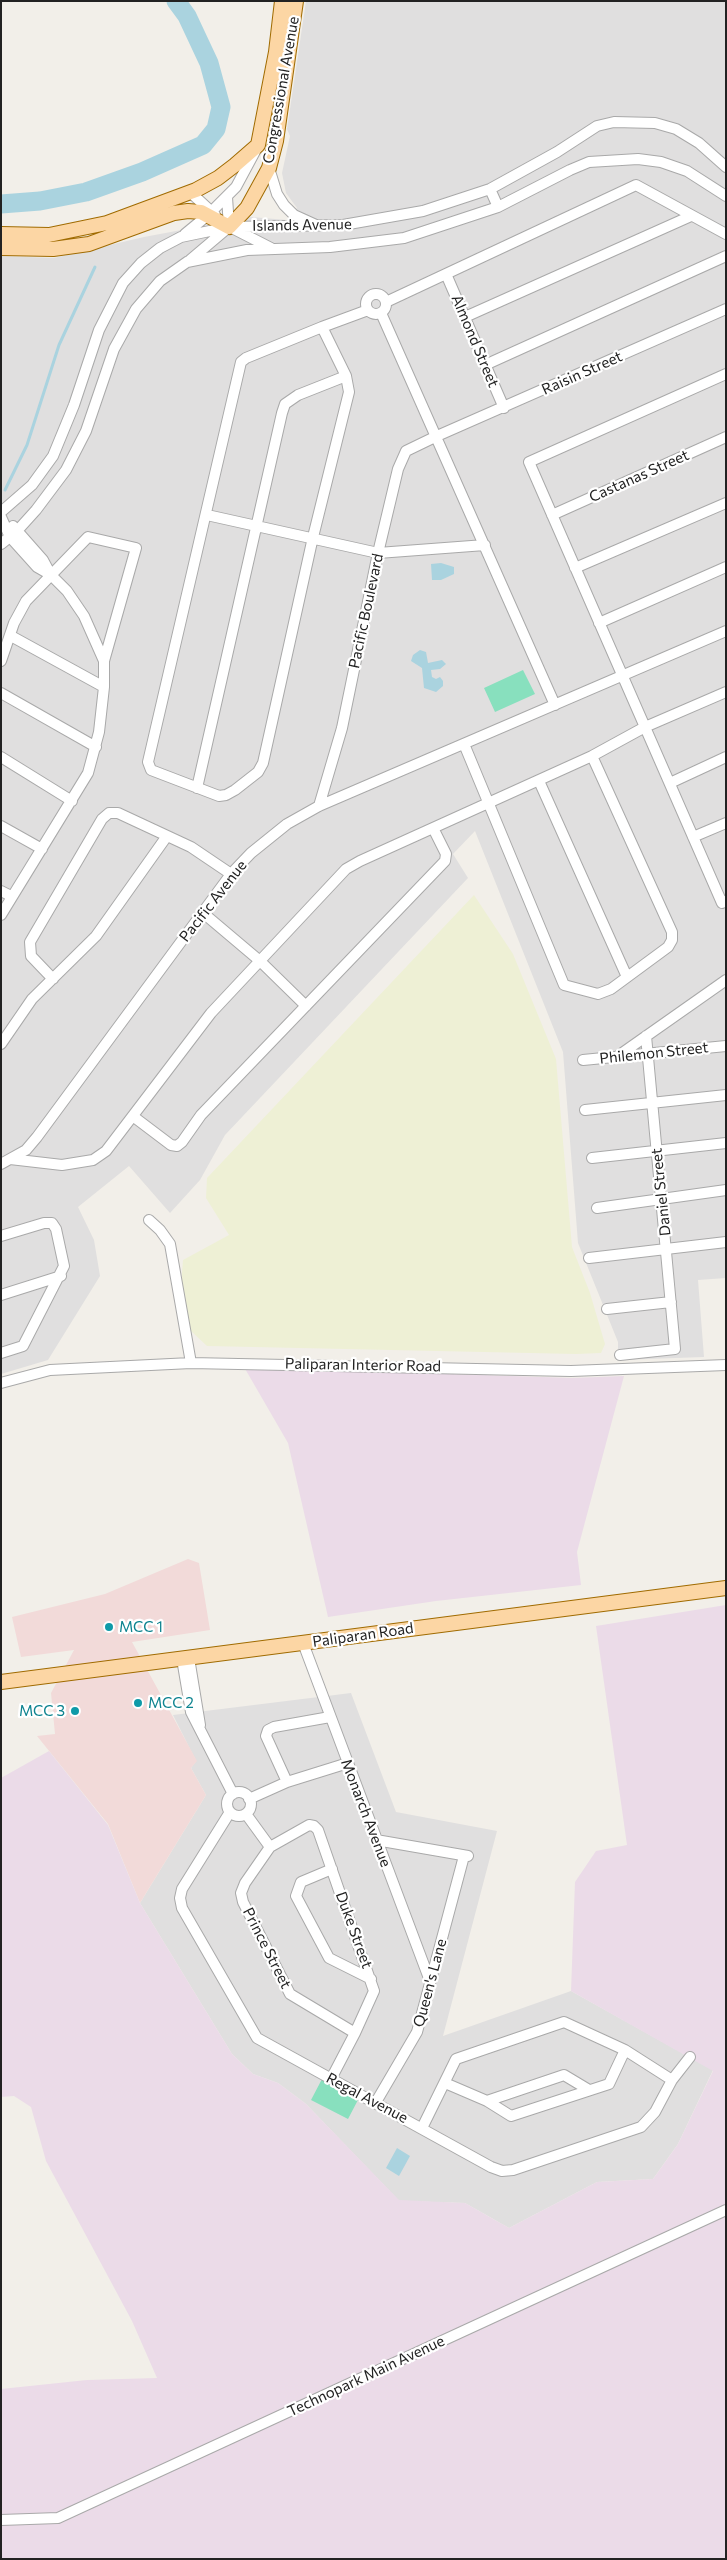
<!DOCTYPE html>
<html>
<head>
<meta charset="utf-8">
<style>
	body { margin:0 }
	#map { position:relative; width:727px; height:2560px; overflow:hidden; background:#f2efe9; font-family:Commissioner,sans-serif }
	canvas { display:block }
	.frame { position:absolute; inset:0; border:2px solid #222; pointer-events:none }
</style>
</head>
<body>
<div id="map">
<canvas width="727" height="2560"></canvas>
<div class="frame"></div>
</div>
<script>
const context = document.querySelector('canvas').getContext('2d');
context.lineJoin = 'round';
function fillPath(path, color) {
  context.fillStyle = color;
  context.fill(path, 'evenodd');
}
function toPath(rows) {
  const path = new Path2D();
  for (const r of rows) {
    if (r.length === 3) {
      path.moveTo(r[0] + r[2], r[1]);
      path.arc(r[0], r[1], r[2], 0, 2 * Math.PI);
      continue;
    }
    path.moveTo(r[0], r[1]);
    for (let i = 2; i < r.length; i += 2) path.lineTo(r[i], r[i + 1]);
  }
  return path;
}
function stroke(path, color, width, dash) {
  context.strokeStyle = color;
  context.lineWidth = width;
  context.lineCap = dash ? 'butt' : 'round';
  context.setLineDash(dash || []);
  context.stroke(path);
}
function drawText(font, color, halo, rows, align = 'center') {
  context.font = font + ' Commissioner,sans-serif';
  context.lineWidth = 4.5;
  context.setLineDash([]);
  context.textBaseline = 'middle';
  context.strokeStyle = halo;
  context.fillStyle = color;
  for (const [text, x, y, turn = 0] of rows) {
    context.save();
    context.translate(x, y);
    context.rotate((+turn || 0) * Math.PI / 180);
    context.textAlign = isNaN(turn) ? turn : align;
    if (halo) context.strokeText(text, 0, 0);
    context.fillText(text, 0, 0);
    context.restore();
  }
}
fillPath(toPath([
	[306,1,726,1,726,1278,698,1280,704,1357,618,1360,618,1342,578,1243,563,1052,475,831,453,854,468,878,225,1135,200,1180,170,1213,129,1166,78,1207,94,1240,100,1276,48,1360,1,1374,1,256,54,258,144,237,251,217,287,220,297,208,286,193,282,173,290,136,287,129],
	[351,1693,396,1812,497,1831,443,2036,571,1991,713,2070,678,2144,653,2179,597,2182,509,2228,465,2203,399,2201,306,2104,278,2083,253,2074,232,2054,140,1903,206,1795,191,1768,196,1761,173,1715]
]), '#e0dfdf');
fillPath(toPath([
	[188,1559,199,1563,210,1630,132,1642,197,1761,191,1768,206,1795,140,1903,108,1824,37,1736,55,1734,51,1693,74,1650,21,1657,12,1617,105,1594]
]), '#f2dad9');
fillPath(toPath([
	[244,1367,572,1378,624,1376,577,1552,581,1585,436,1601,328,1617,288,1443],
	[726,1605,726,2559,1,2559,1,2389,87,2380,157,2378,132,2321,46,2161,31,2107,14,2096,1,2097,1,1778,49,1751,108,1825,140,1903,232,2054,253,2074,278,2083,306,2104,399,2200,465,2203,509,2228,597,2182,653,2179,678,2144,713,2071,571,1991,575,1882,596,1851,627,1845,596,1626]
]), '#ebdbe8');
fillPath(toPath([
	[474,895,513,954,556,1059,572,1247,590,1293,605,1344,601,1353,576,1354,207,1346,190,1330,181,1285,183,1260,229,1235,206,1198,207,1178]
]), '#eef0d5');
fillPath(toPath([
	[523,670,535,694,495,712,484,688],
	[322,2079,359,2098,348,2119,311,2100]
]), '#88e0be');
fillPath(toPath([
	[441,563,454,567,454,574,441,580,432,580,431,564],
	[420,650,426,652,428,663,442,660,446,664,440,669,431,670,432,677,436,679,440,677,443,681,443,686,436,692,424,688,422,668,411,661,413,655],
	[397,2148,410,2156,399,2176,386,2168]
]), '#aad3df');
stroke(toPath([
	[5,490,27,445,59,345,95,267]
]), '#aad3df', 3);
stroke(toPath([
	[1,204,40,201,86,192,142,172,203,145,216,129,221,107,209,63,187,16,176,1]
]), '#aad3df', 19);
const minor = toPath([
	[269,168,277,194,284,205,294,215,316,225],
	[490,189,498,207],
	[190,192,215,215],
	[227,197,229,227],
	[230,227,271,248],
	[185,234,208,215,236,187,258,146],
	[190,260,229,227],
	[446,274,504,408],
	[376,304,10],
	[386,302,636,185,726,234],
	[381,313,555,705],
	[465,317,691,216],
	[322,327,346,376,349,392,313,537,263,763,258,772,235,790,226,795,219,796,151,770,148,762,241,362,246,358,322,327,368,310],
	[485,365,726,256],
	[726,374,529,462,722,903,726,901],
	[1,512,32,485,53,456,74,405,99,330,123,283,141,263,160,248,181,237,229,227,343,225,423,211,490,189,557,152,597,126,614,122,655,123,676,129,699,143,726,167],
	[207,515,378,553,485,545],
	[552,515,726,437],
	[1,517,10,537,37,567,51,575,67,591,84,616,104,661,104,687,99,732,88,773,1,915],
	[13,526,43,560,50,573],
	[1,544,17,531,36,510,66,470,86,431,114,349,136,309,160,281,187,262,247,250,330,247,404,238,498,207,570,170,589,162,638,159,661,162,687,171,726,196],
	[575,568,726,503],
	[599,623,726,567],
	[11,636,104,687],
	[1,661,14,623,26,601,88,537,136,548,104,661],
	[1,693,96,747],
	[464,744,564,985,598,994,611,989,668,947,672,940,672,932,592,756],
	[1,757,72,801],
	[539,781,627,977],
	[670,783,726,757],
	[197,788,282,413,285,404,298,395,346,376],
	[319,806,342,728,378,553,398,469,406,451,437,436,726,309],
	[1,826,42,849],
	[693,837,726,823],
	[1,891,11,896],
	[202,912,260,961,306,1006],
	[53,979,31,956,30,942,102,819,109,813,118,813,191,847,231,874],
	[1,1044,32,999,96,936,167,836],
	[618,1056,726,980],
	[583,1060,726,1046],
	[585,1110,726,1095],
	[134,1117,171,1145,177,1146,182,1142,201,1115,445,861,446,854,433,828],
	[592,1158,726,1143],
	[10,1159,62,1165,93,1160,106,1151,211,1013,346,869,360,861,592,756,645,727,726,692],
	[1,1164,26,1150,37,1137,231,874,251,853,287,824,319,806,726,631],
	[597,1208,726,1190],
	[149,1220,160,1230,170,1244,191,1363],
	[1,1236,44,1223,52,1223,56,1229,64,1266,23,1346,1,1353],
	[589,1258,726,1242],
	[1,1295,61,1276],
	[607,1309,671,1302],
	[620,1355,675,1349,646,1036],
	[1,1383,50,1370,191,1363,571,1371,726,1365],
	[303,1643,430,1981],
	[189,1658,200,1725],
	[182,1659,191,1712,233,1794],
	[287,1782,266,1736,268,1730,274,1727,330,1717],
	[239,1804,12],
	[249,1799,287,1782,348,1763],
	[230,1812,182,1889,180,1898,182,1908,257,2038,491,2167,502,2171,513,2170,641,2127,655,2112,672,2080,690,2057],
	[246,1814,270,1847],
	[376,1840,468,1856],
	[332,1869,301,1882,296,1896,329,1958,371,1979],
	[331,2079,355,2033,374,1991,318,1830,314,1826,309,1825,270,1847,245,1883,241,1893,243,1902,290,1994,355,2033],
	[445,2083,487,2101,511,2116,609,2084,625,2050],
	[487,2101,564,2075,589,2090],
	[376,2102,417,2032,464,1856],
	[422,2128,456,2059,564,2022,625,2050,672,2080],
	[1,2520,58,2518,726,2210]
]);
const major = toPath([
	[1,234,49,235,107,223,196,190,218,178,235,165,258,145,276,52,282,1],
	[1,248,53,249,89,244,174,213,188,211,201,212,229,227,247,208,269,168,276,141,296,1],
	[1,1682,726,1588]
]);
stroke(minor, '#a9a9a9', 12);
stroke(major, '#a06b00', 16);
stroke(minor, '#fff', 10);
stroke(major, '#fcd6a4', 14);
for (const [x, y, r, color] of [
	[109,1627,5,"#0f9aa8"],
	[138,1703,5,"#0f9aa8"],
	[75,1711,5,"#0f9aa8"]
]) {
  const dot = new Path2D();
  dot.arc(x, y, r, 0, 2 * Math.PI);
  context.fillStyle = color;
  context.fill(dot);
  stroke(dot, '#fff', 2);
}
drawText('15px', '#222', '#fff', [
	["Congressional Avenue",281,90,-80],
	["Islands Avenue",302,225,-1],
	["Almond Street",475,341,67],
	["Raisin Street",582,373,-24],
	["Castanas Street",639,476,-24],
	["Pacific Boulevard",366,611,-78],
	["Pacific Avenue",213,901,-52],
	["Philemon Street",654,1053,-6],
	["Daniel Street",661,1192,-96],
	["Paliparan Interior Road",363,1365,1],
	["Paliparan Road",363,1635,-8],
	["Monarch Avenue",366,1813,69],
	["Duke Street",354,1930,70],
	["Prince Street",267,1948,63],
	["Queen's Lane",430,1983,-75],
	["Regal Avenue",367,2098,28],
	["Technopark Main Avenue",366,2376,-25]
]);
drawText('15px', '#0d838f', '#fff', [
	["MCC 1",119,1627],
	["MCC 2",148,1703],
	["MCC 3",65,1711,"right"]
], 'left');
</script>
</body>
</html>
